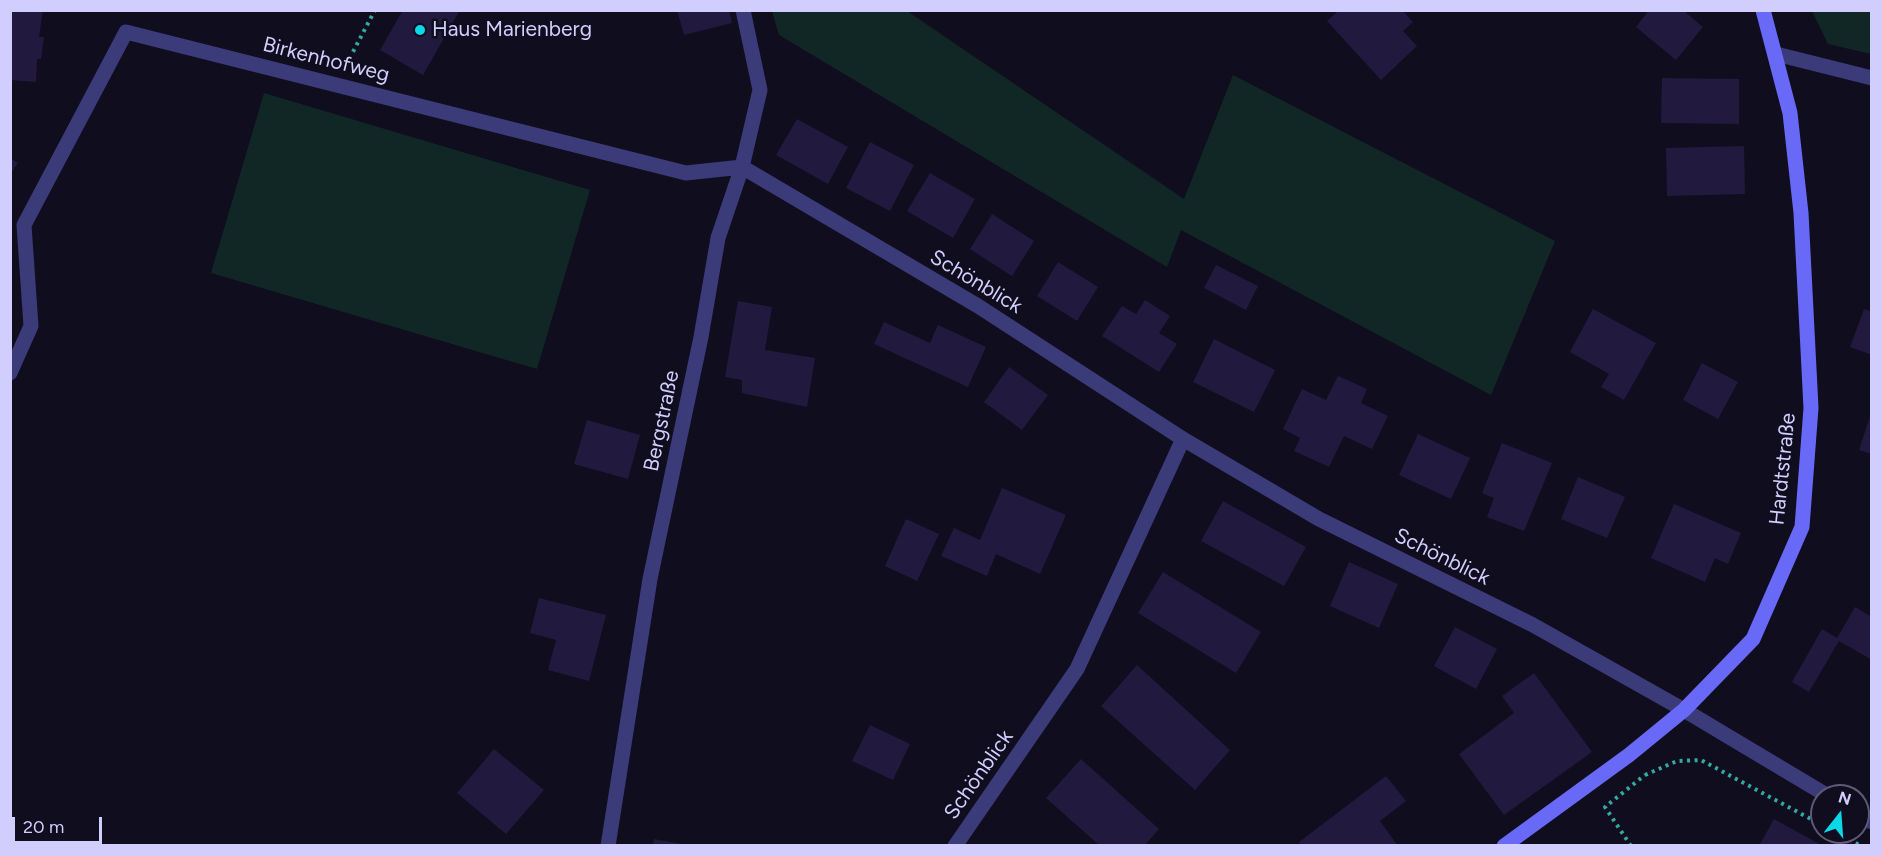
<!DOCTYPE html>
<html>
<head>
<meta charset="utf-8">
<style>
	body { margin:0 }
	#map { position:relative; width:1882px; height:856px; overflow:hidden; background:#100d1e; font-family:Figtree,sans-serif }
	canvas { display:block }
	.frame { position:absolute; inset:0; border:12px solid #d1cdfc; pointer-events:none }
	.north { position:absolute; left:1810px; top:784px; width:60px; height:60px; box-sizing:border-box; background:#100d1e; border:2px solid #5d5a77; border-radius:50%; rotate:17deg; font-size:16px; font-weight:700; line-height:24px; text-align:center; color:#d1cdfc }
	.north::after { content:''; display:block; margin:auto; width:21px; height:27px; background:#0dd8e8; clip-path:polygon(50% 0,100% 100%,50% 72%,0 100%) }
	.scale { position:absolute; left:12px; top:817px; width:90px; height:27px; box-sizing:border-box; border:3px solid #d1cdfc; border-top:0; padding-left:8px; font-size:18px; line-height:21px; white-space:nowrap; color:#d1cdfc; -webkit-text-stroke:4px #100d1e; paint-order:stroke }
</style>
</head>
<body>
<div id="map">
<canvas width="1882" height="856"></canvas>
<div class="frame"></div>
<div class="north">N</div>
<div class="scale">20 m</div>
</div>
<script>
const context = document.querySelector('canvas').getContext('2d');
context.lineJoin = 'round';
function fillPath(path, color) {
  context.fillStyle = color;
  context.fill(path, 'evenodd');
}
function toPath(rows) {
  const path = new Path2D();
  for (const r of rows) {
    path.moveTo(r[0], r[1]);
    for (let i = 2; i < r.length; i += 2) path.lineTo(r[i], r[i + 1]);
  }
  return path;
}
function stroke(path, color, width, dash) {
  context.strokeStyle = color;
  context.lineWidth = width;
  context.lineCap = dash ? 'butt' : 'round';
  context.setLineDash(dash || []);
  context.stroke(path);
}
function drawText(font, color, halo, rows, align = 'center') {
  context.font = font + ' Figtree,sans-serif';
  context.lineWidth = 5;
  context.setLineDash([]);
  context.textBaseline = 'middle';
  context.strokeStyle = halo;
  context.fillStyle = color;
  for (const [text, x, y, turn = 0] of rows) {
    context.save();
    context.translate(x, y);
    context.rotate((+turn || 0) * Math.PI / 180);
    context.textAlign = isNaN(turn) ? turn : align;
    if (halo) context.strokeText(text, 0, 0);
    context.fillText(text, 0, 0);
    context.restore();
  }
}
fillPath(toPath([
	[772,11,907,11,1184,199,1233,75,1555,241,1491,395,1181,230,1167,267,779,35],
	[1812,11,1871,11,1871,54,1828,44],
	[264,93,590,190,537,369,211,273]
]), '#112726');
fillPath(toPath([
	[10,10,43,10,39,37,44,37,41,59,37,59,36,82,10,80],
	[403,10,460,10,423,75,380,50],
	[677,10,729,10,732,23,684,35],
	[1339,10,1402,10,1413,22,1403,31,1417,46,1381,80,1327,21],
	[1649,10,1683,10,1703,27,1676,60,1636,27],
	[1662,78,1739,79,1739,124,1661,123],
	[797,119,848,147,828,184,776,155],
	[870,142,914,165,890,211,846,188],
	[1744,146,1745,194,1667,196,1666,148],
	[10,158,18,163,10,174],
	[930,173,975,199,953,238,907,211],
	[992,214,1034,241,1012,276,970,249],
	[1058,262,1098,287,1077,321,1037,296],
	[1216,265,1258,286,1246,310,1204,288],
	[1145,300,1170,316,1159,333,1177,344,1159,372,1102,336,1122,306,1136,314],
	[738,301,772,307,765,350,815,358,807,407,742,393,742,380,725,377],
	[1593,309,1656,343,1624,400,1601,387,1609,374,1570,352],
	[1864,309,1872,311,1872,355,1850,347],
	[884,322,930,343,938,325,986,347,968,387,874,344],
	[1214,339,1275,370,1254,412,1193,382],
	[1702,363,1738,382,1718,419,1683,400],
	[1009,367,1048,395,1022,430,984,402],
	[1338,376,1367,389,1361,403,1388,416,1372,449,1344,436,1329,467,1294,451,1300,438,1283,429,1302,389,1326,400],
	[1871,413,1872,413,1872,454,1859,450],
	[587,420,640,435,628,479,574,464],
	[1418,434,1470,458,1451,499,1399,475],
	[1502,443,1552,463,1524,531,1487,517,1494,498,1482,493],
	[1578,477,1625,497,1607,538,1561,519],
	[1002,488,1066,515,1040,574,996,554,987,576,941,556,954,528,980,540],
	[1223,501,1306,547,1284,586,1201,541],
	[1674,504,1741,533,1728,564,1715,558,1705,582,1651,558],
	[906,519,939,534,917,581,885,566],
	[1349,562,1398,584,1379,628,1330,606],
	[1163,572,1261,632,1236,673,1138,613],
	[539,598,606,615,589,681,548,670,556,640,530,633],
	[1855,607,1872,617,1872,660,1839,641,1809,692,1792,682,1822,629,1837,638],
	[1455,627,1497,649,1476,689,1434,666],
	[1137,665,1230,750,1195,790,1101,706],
	[1534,673,1592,752,1504,815,1459,754,1514,713,1502,696],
	[870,725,910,744,893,780,852,761],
	[494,749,544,790,506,834,457,793],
	[1081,759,1159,829,1144,846,1100,846,1046,798],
	[1386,776,1406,801,1380,821,1398,846,1302,846,1299,842],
	[1774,819,1823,846,1759,846],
	[654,839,682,844,682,846,653,846]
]), '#211a3e');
stroke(toPath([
	[346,65,375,10],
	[1645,775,1677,761,1701,760,1822,825],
	[1836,832,1861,846],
	[1631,846,1605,807,1645,775]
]), '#34a99f', 4, [3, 4.5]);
stroke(toPath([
	[955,846,1077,669,1183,439]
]), '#3b3b7a', 15);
stroke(toPath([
	[1776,54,1872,78],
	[742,167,978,306,1183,439,1319,519,1533,625,1684,710,1828,796],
	[24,225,126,32,686,173,742,167],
	[10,373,31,326,24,225],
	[1858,814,1872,822],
	[608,846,650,579,701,337,718,238,742,167,760,90,743,10]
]), '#3b3b7a', 15);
stroke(toPath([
	[1504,846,1629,755,1684,710,1753,639,1802,527,1811,408,1801,213,1790,113,1763,10]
]), '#6969f7', 15);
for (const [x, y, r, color] of [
	[420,30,6,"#0dd8e8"]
]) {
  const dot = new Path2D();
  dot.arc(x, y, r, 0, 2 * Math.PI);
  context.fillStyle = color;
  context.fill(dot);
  stroke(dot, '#100d1e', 2);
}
drawText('21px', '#d1cdfc', '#100d1e', [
	["Haus Marienberg",432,30]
], 'left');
drawText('21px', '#d1cdfc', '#100d1e', [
	["Birkenhofweg",326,60,14],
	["Schönblick",976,282,31],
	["Bergstraße",662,421,-78],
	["Hardtstraße",1783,469,-84],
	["Schönblick",1442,557,26],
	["Schönblick",979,775,-55]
]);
</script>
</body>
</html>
